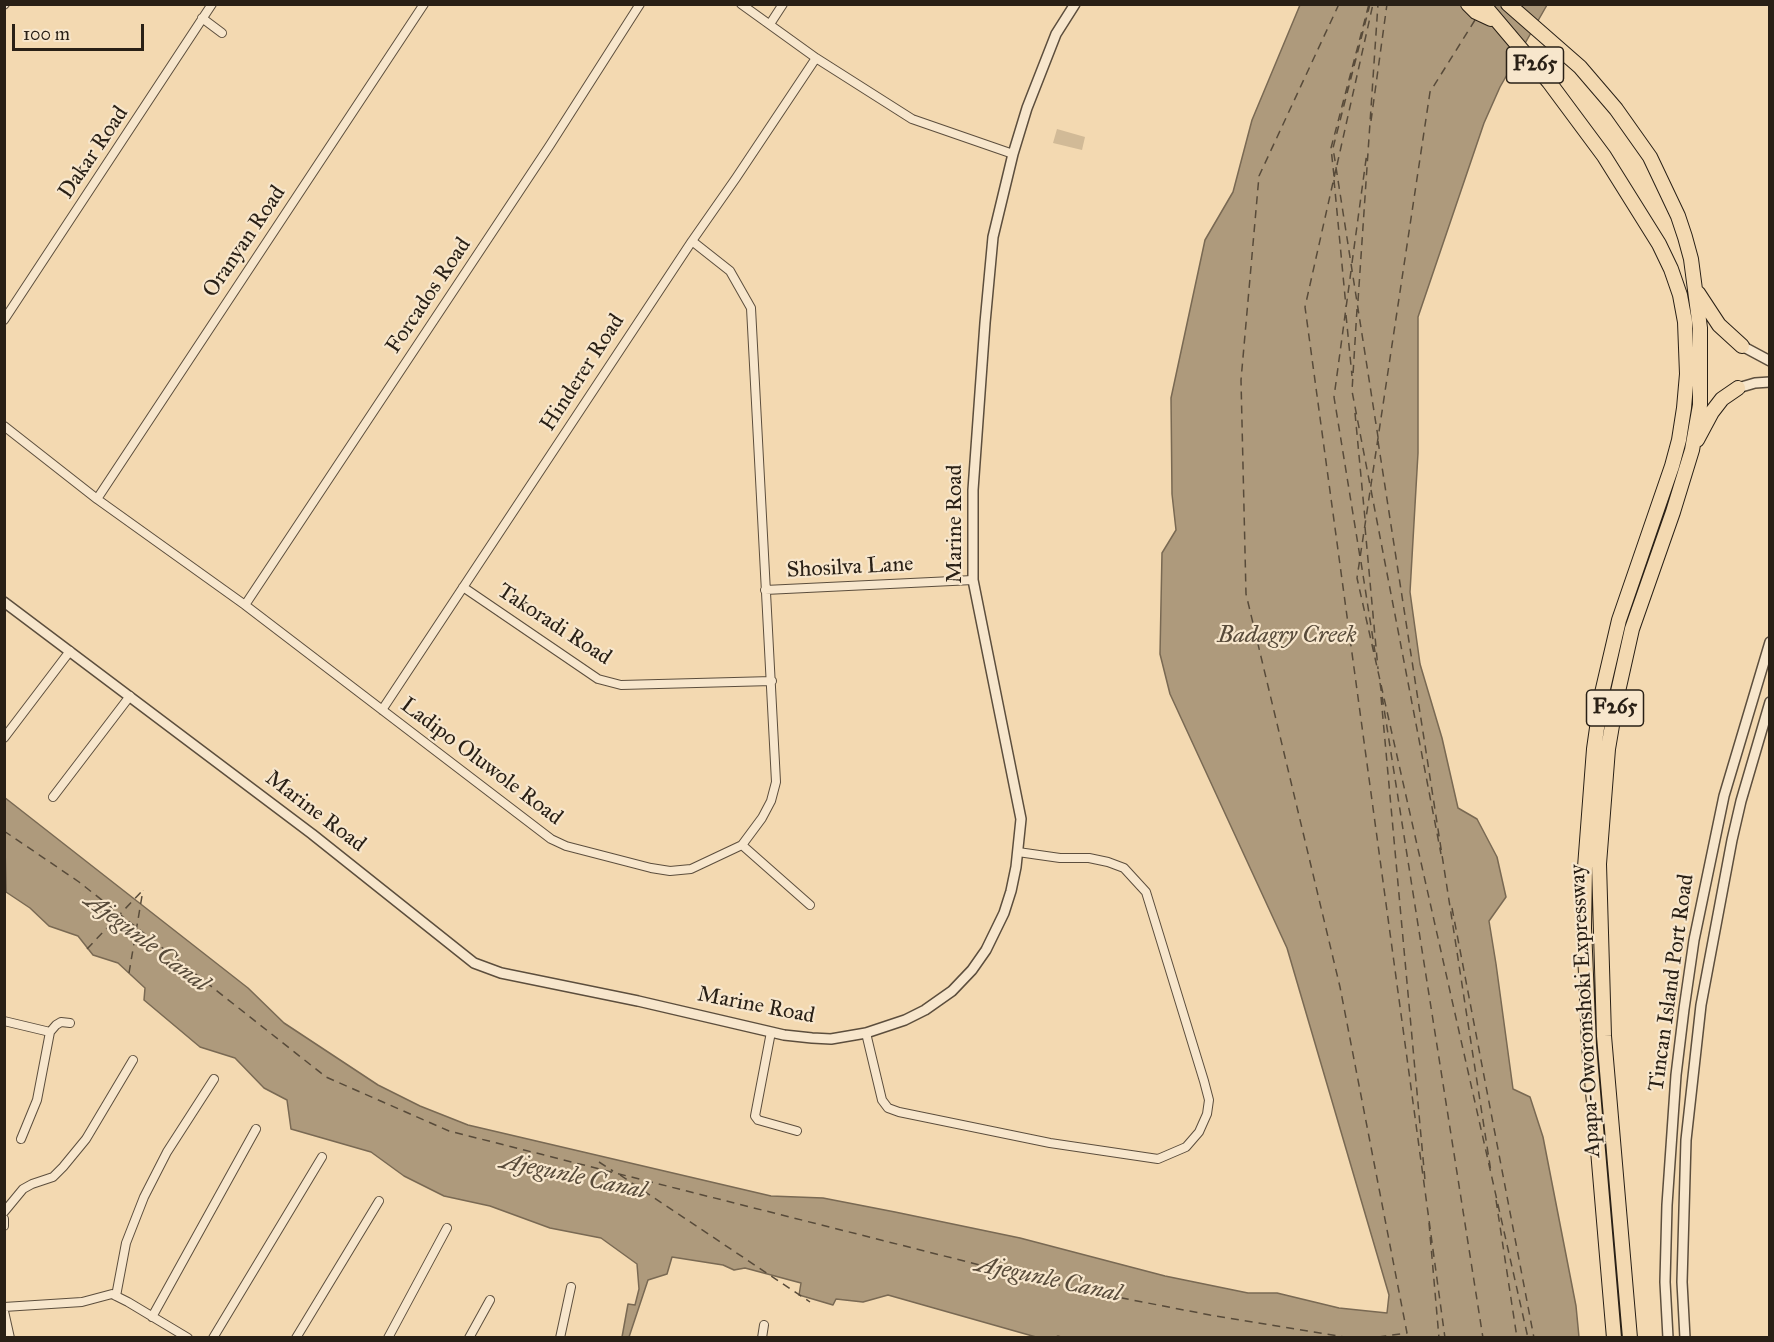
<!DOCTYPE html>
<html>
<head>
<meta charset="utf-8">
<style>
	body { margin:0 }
	#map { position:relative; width:1774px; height:1342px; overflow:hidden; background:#f3d9b1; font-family:"IM FELL Great Primer",serif }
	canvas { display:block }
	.frame { position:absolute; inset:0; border:6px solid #292016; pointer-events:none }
	.scale { position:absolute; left:12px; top:24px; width:132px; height:27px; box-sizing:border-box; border:3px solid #292016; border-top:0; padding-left:8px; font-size:18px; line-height:21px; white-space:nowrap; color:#292016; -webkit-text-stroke:4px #f7e6cc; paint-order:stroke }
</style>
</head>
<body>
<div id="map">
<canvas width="1774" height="1342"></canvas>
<div class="frame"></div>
<div class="scale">100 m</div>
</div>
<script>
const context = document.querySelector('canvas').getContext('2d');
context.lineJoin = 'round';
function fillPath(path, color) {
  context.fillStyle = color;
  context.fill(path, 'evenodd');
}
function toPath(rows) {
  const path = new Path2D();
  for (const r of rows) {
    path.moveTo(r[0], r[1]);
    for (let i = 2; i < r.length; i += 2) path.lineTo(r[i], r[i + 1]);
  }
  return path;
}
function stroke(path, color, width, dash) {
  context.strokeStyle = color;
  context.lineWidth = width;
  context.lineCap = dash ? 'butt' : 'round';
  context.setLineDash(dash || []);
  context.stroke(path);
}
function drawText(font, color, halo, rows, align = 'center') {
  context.font = font + ' "IM FELL Great Primer",serif';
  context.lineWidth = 4.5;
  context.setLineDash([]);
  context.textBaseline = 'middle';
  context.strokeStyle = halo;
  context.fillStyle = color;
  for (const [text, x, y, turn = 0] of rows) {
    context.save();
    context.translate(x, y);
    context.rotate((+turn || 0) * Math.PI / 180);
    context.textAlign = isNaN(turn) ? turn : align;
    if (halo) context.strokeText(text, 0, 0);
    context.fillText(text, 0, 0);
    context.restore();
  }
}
fillPath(toPath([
	[1057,129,1085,137,1082,150,1053,143]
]), '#d1ba97');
const water = toPath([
	[1300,5,1547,5,1500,87,1484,123,1418,317,1418,453,1410,592,1420,664,1442,738,1458,808,1477,819,1497,857,1506,897,1489,921,1496,964,1513,1089,1530,1097,1543,1137,1576,1306,1579,1337,1064,1338,1058,1336,1056,1337,1036,1337,888,1295,863,1302,836,1299,833,1305,799,1295,801,1283,745,1268,734,1270,723,1265,672,1257,667,1274,648,1280,629,1337,622,1337,628,1304,635,1305,639,1289,637,1264,601,1238,550,1228,490,1206,444,1196,404,1176,371,1152,291,1129,287,1100,264,1088,235,1058,200,1047,144,1000,145,988,118,963,93,955,78,936,49,926,30,908,6,892,4,797,248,988,284,1023,378,1085,420,1106,468,1125,771,1196,823,1198,895,1212,1020,1238,1165,1276,1248,1293,1277,1293,1339,1308,1387,1313,1389,1295,1287,948,1170,694,1160,654,1162,553,1176,530,1172,494,1171,398,1205,240,1233,192,1252,120,1300,5]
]);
fillPath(water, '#ae9a7c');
stroke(water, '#796953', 1.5);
stroke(toPath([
	[1339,4,1259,176,1241,380,1246,594,1340,987,1407,1333,1371,1338],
	[1370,4,1333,148,1378,437],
	[1475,20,1430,92,1357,578,1528,1338],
	[1371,121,1387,4],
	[1337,165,1373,4],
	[1336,169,1305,307,1445,1338],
	[1334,176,1331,148,1369,4],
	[1334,180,1346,307],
	[1352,263,1367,152],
	[1351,271,1334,397,1360,557],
	[1358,301,1378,4],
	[1357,309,1352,391,1370,485],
	[1346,315,1352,376],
	[1355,413,1365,519],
	[1378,441,1491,1172],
	[1371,490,1441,854],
	[1365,527,1378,669],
	[1361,562,1375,652],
	[1380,683,1483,1338],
	[1381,697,1425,1180],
	[4,831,79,882,326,1077,449,1131,1075,1289,1210,1315,1350,1338],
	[1452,908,1534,1338],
	[87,949,142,891],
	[129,973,143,890],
	[599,1162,613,1171],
	[620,1175,810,1302],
	[1496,1200,1517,1338],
	[1429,1223,1439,1338]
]), '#584b3a', 1.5, [8, 6]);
const minor = toPath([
	[741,4,816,58,912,119,1013,154],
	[4,5,5,4],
	[202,18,222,33],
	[770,24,783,4],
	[4,320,212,4],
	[4,426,97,499,245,605,551,839,566,846,651,868,670,871,691,869,742,845,762,818,771,801,776,782,751,308,730,271,692,241],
	[97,499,424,4],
	[463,587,598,679,621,685,772,681],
	[765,590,973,580],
	[245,605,550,145,640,4],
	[382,710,692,241,736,178,816,58],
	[4,738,70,651],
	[53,797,130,696],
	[742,845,810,905],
	[4,1021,50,1032,56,1025,61,1022,70,1023],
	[771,1032,755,1116,758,1120,797,1131],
	[866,1033,882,1100,888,1108,899,1112,1050,1143,1158,1159,1186,1147,1199,1132,1207,1114,1209,1100,1204,1081,1146,892,1124,868,1108,862,1089,858,1060,858,1018,852],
	[21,1139,37,1100,50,1032],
	[4,1212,23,1189,32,1184,53,1177,63,1167,86,1139,133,1060],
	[4,1219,4,1226],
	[116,1296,126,1243,144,1197,167,1152,214,1079],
	[4,1307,82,1302,112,1294,128,1302,188,1338],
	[4,1311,10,1338],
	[152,1317,256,1129],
	[213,1338,322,1157],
	[296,1338,379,1201],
	[388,1338,447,1228],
	[469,1338,490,1300],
	[560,1338,571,1287],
	[762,1338,764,1325]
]);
const tertiary = toPath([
	[1742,346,1770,361],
	[1738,388,1755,383,1770,382],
	[4,602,312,834,474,963,501,973,638,1001,784,1035,812,1038,831,1039,866,1033,905,1020,925,1010,952,991,972,970,986,950,1004,913,1011,891,1016,867,1021,819,973,580,973,490,985,323,993,237,1013,154,1027,108,1056,34,1075,4],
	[1668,1338,1665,1282,1667,1205,1676,1075,1684,1009,1694,940,1724,796,1770,642],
	[1685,1338,1682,1282,1686,1140,1701,1005,1732,840,1741,801,1770,702]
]);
const motorway = toPath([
	[1468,4,1476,12,1491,19],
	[1483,4,1549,82,1604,156,1659,244,1671,269,1680,295,1685,322,1687,374,1684,408,1679,440,1672,466,1619,620,1602,693,1594,749,1585,867,1584,928,1589,1045,1614,1338],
	[1508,4,1580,67,1616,109,1650,157,1678,216,1685,237,1691,259,1700,328,1700,405,1692,450,1673,512,1632,629,1617,696,1608,749,1599,864,1604,1036,1630,1338],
	[1698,293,1719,325,1742,346],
	[1697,440,1712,412,1722,399,1738,388]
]);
stroke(minor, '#5c4e3d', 10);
stroke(tertiary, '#5c4e3d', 12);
stroke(motorway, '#292016', 16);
stroke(minor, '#f7e6cc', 8);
stroke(tertiary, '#f7e6cc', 9);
stroke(motorway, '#f3d9b1', 14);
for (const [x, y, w] of [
	[1535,65,57],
	[1615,708,57]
]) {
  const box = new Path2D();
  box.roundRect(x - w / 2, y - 18, w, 36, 4.5);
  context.fillStyle = '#f7e6cc';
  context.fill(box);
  stroke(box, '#292016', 1.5);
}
drawText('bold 21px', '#292016', null, [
	["F265",1535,65],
	["F265",1615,708]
]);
drawText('22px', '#292016', '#f7e6cc', [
	["Dakar Road",94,153,-56],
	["Oranyan Road",245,242,-56],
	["Forcados Road",429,296,-56],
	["Hinderer Road",583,373,-57],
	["Marine Road",956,524,-90],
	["Shosilva Lane",850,568,-3],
	["Takoradi Road",554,625,33],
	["Ladipo Oluwole Road",481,762,37],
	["Marine Road",315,812,37],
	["Tincan Island Port Road",1672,983,-82],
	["Marine Road",756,1006,11],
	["Apapa-Oworonshoki Expressway",1586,1011,-93]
]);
drawText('italic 24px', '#584b3a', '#f7e6cc', [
	["Badagry Creek",1287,636],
	["Ajegunle Canal",146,943,37],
	["Ajegunle Canal",573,1177,12],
	["Ajegunle Canal",1048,1280,12]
]);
</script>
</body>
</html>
